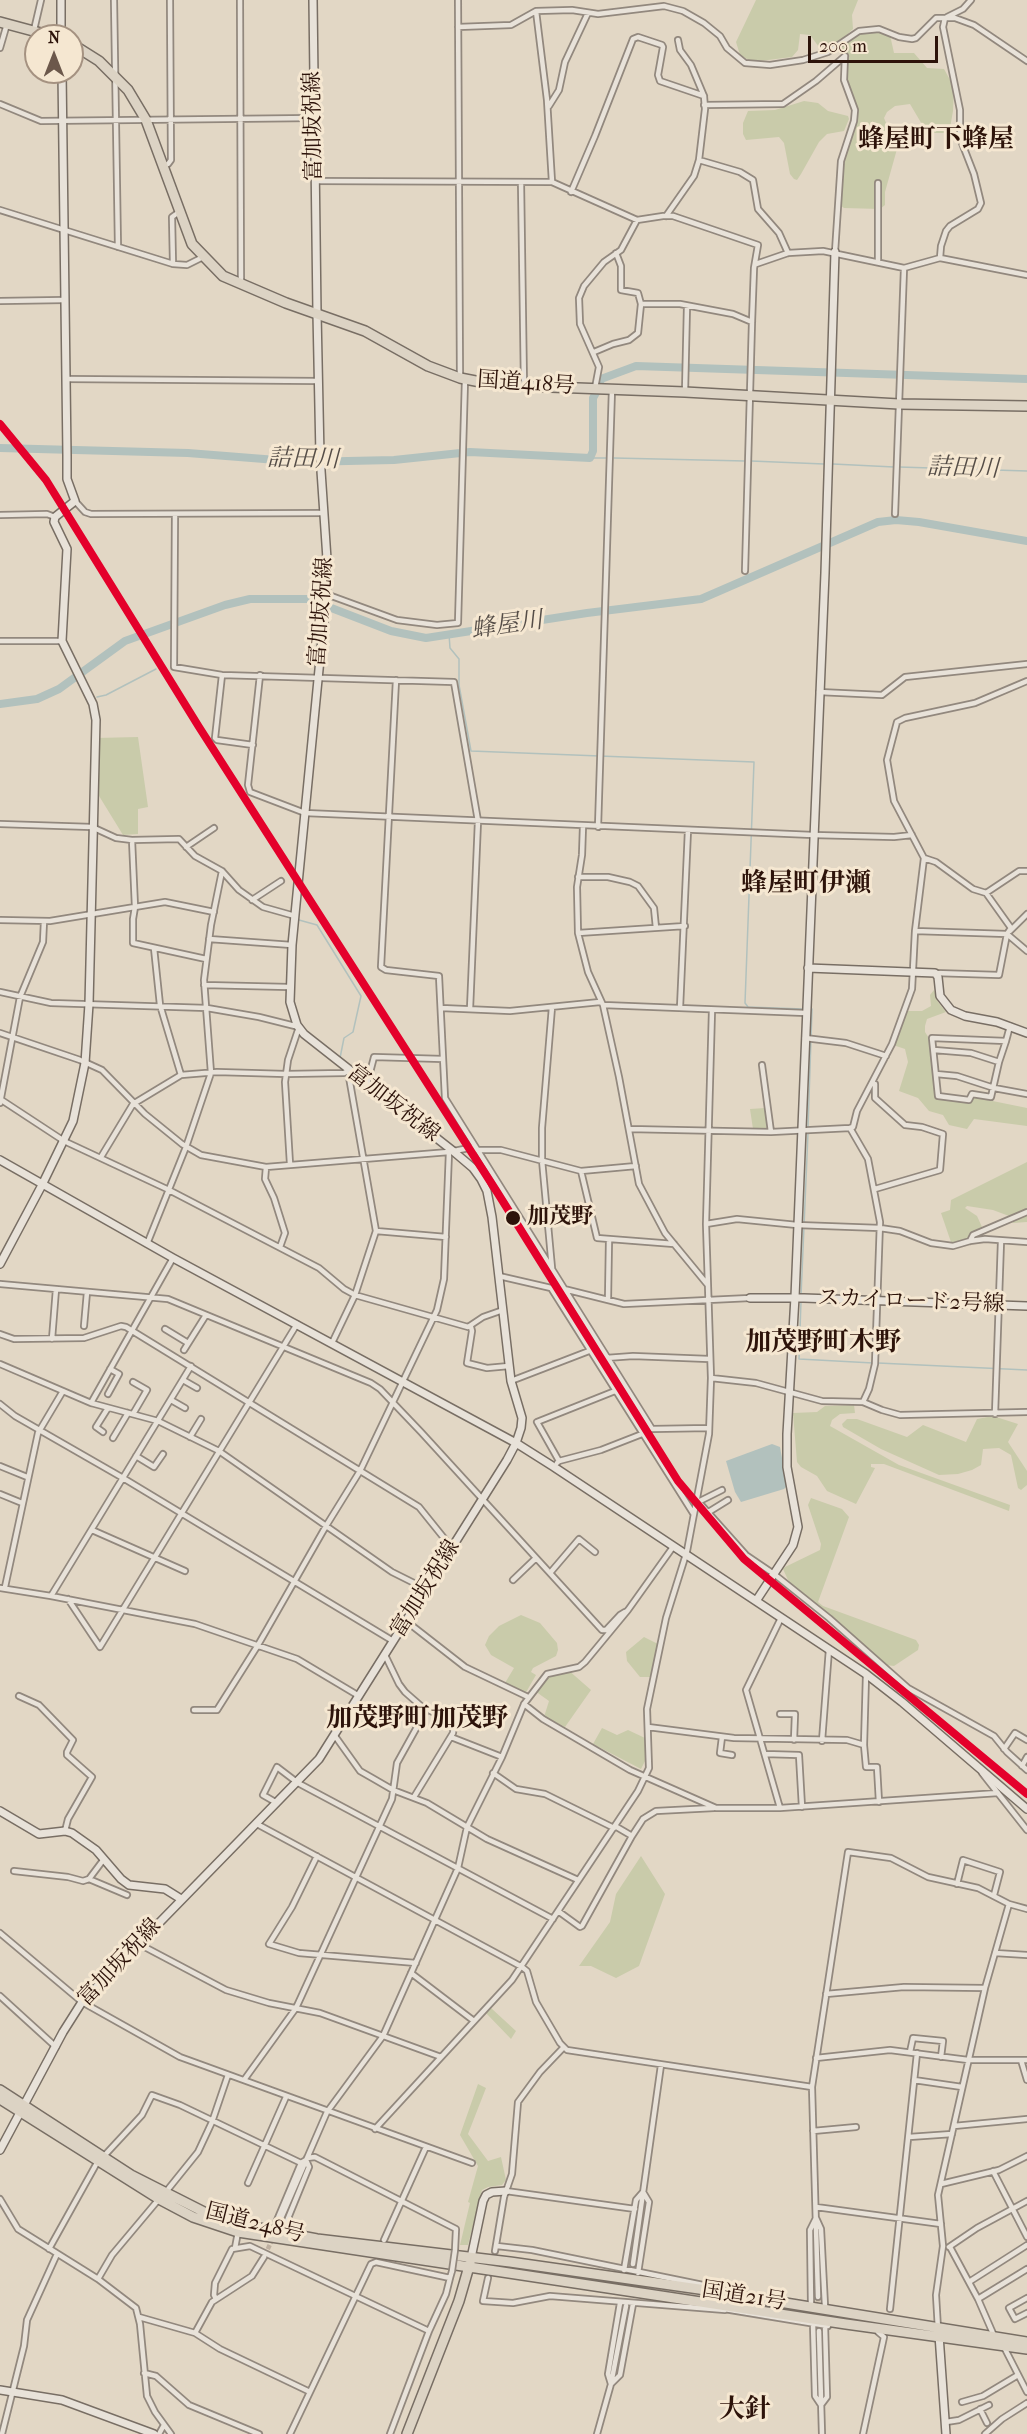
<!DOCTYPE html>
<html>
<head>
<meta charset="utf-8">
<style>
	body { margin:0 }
	#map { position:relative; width:1027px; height:2434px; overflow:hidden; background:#e2d7c5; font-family:"IM FELL French Canon",serif }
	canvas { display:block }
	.north { position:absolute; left:24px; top:24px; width:60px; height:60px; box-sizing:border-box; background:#f5e7d1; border:2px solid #a59281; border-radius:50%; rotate:0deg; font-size:16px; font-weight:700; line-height:24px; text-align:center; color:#2d130a }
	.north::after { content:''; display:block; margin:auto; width:21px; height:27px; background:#6c584b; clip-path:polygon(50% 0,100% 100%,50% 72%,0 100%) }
	.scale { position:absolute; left:808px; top:36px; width:130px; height:27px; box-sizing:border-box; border:3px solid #2d130a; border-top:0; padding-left:8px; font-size:18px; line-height:21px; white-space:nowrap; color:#2d130a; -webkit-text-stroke:4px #f5e7d1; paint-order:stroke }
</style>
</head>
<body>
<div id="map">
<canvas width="1027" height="2434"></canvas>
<div class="north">N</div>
<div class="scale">200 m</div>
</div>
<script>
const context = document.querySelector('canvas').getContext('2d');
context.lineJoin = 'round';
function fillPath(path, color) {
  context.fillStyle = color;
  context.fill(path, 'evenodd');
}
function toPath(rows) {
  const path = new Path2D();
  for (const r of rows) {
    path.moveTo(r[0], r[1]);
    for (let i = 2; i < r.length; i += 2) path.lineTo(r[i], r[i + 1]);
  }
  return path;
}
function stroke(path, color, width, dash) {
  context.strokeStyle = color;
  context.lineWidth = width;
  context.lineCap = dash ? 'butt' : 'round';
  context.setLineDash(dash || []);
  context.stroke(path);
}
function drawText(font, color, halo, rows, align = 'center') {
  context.font = font + ' "IM FELL French Canon","Noto Serif JP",serif';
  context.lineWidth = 6;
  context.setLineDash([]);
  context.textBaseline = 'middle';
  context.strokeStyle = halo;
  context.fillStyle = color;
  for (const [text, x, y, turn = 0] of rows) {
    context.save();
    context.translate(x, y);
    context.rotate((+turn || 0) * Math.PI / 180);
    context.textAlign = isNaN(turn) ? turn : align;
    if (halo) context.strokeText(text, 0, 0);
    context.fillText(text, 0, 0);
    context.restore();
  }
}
fillPath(toPath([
	[756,0,858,0,852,15,853,29,825,55,810,35,800,34,798,50,792,57,752,62,740,55,736,42],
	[863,32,880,32,890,35,894,53,914,53,927,68,944,69,954,87,953,111,950,128,945,133,934,133,923,126,910,104,895,106,887,112,884,118,897,149,885,192,885,205,880,209,844,208,841,206,839,192,844,153,857,122,856,108,846,73,842,48,847,39],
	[804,101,818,103,828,111,848,116,849,119,844,131,827,134,819,142,801,174,797,180,794,179,790,174,784,143,779,137,746,140,743,134,743,123,748,111,775,110],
	[138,737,148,807,138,809,138,834,123,835,96,791,96,738],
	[934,990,938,1002,946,1012,927,1019,925,1026,925,1032,932,1043,936,1098,970,1103,973,1097,1027,1108,1027,1126,974,1119,967,1129,949,1125,943,1115,929,1111,918,1098,899,1091,908,1062,905,1049,893,1045,904,1011,922,1011,931,1006,930,995],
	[765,1108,767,1130,753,1129,750,1109],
	[1027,1162,1027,1222,1013,1223,1009,1216,993,1210,967,1206,965,1208,977,1216,982,1227,971,1233,969,1239,952,1245,941,1213,950,1210,951,1200],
	[854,1405,855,1413,840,1414,832,1420,830,1426,899,1465,1010,1505,1009,1511,884,1464,871,1464,871,1467,875,1468,856,1504,827,1491,817,1476,801,1467,797,1462,793,1413,817,1412,825,1406],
	[993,1416,1018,1424,1008,1442,1027,1471,1027,1485,1021,1490,1018,1488,1011,1455,999,1448,983,1449,981,1465,972,1470,958,1474,939,1475,881,1449,843,1427,842,1424,847,1419,857,1419,907,1437,923,1425,966,1442,977,1419],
	[811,1498,842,1509,849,1517,818,1602,823,1606,916,1640,919,1645,918,1650,894,1666,886,1665,795,1589,788,1580,783,1569,785,1567,820,1550,821,1544,808,1505],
	[521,1615,540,1623,557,1643,558,1650,556,1656,533,1668,531,1672,536,1675,525,1694,505,1683,514,1668,491,1655,485,1645,489,1636,499,1626],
	[644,1637,658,1644,651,1677,640,1677,627,1661,626,1652],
	[567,1669,591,1690,565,1727,544,1717,549,1701,535,1691,552,1673],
	[602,1728,617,1735,628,1730,645,1738,646,1759,641,1769,593,1744],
	[641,1856,665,1894,639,1966,616,1978,591,1966,579,1966,610,1922,616,1894],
	[491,2008,516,2031,511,2039,486,2013],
	[478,2084,486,2088,468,2134,488,2161,501,2157,506,2180,502,2185,488,2187,482,2190,468,2245,460,2245,470,2203,468,2202,478,2166,460,2135]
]), '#c9cbaa');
fillPath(toPath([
	[772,1444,780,1447,787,1486,784,1489,741,1502,735,1492,726,1461]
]), '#b2c1bd');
stroke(toPath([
	[590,458,606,458],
	[614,458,745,461],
	[751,461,824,464],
	[833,464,894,467],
	[899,467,1027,471],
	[449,634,450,648,459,659,459,685,471,751,754,762,745,1003,748,1007,803,1009],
	[97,697,106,695,156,669],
	[299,920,317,925,361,996,353,1032,344,1038,340,1058],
	[808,1128,812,1009],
	[801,1296,808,1133],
	[801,1301,799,1359,873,1363],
	[878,1363,1027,1370]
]), '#b2c1bd', 1.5);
stroke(toPath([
	[600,383,601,379,636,366,1027,379],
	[0,448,188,453,302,462,394,460,470,452,590,458,593,451,593,398,597,391],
	[0,704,37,699,59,689,125,641,225,605,250,599,308,599,391,631,426,638,587,613,701,599,878,522,896,520,919,522,1027,541]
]), '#b2c1bd', 8);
stroke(toPath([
	[265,2255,273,2238],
	[818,2297,819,2331],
	[626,2303,633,2264]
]), '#beb0a0', 4.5, [4.5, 2]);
const street = toPath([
	[114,0,118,247],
	[240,0,241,284],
	[458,0,460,378],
	[536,11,547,100,552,182],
	[947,17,963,9,971,0],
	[458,27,511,25,536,11,572,10,598,14,664,6,683,11,704,23,720,36,727,48,745,63,770,65,803,60,828,52,859,31,879,29,899,37,912,39,916,38,936,18,955,18,974,25,1027,61],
	[34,30,41,0],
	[0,48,7,24],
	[0,104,41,121,314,118],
	[704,105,783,104,816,81,845,56],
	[549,106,559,90,565,62,588,13],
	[699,160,740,172,753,180,758,209,779,233,788,253],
	[163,166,168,164,171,160,170,0],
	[315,181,552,182,637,220,663,216,673,216,758,245,754,268,752,322,745,571],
	[521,182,524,386],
	[571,192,595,136,633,39,638,37,662,45,663,47,658,75,660,81,704,96],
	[0,210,173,264,187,265,203,257],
	[666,216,694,176,699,160,705,109,704,96,691,65,680,50,678,40],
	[835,252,841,161,854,121,855,110,844,80,845,56],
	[940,258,941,246,946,231,950,226,978,209,981,203,974,174,960,138,960,110,943,27,945,18],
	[878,261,878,183],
	[173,264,172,217,179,212],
	[756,264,788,253,823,251,904,268,940,258,1027,275],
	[0,301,64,300],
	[641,304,680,304,733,314,752,322],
	[594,352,613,344,629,340,638,333,641,304,638,293,621,290,621,266,616,253],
	[66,379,319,381],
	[595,388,599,367,580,324,579,298,584,286,604,262,621,250,637,220],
	[685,392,687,306],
	[75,501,85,512,91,514,324,513],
	[175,514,174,667,222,675,454,682,478,821,470,1009],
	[895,514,904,268],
	[0,515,47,514,55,517],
	[326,594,397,620,437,625,458,623,465,380],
	[0,641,62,641],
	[222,675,215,738,217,740,253,745],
	[260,675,248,785,250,792,305,813,813,835,894,837,912,835],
	[396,680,381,967,386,970,439,976,445,1098,649,1424,652,1429,709,1428],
	[819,692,882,695,905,677,1027,664],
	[0,824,92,827,116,838,132,840,179,839,195,856,222,871,239,890,263,907,295,916],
	[583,826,582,855,577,887,578,933,588,972,603,1005,619,1077,639,1184,665,1233,707,1284],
	[598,827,612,389],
	[132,840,135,907,133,919,133,943,206,959],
	[186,847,214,828],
	[924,858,936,862,973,889,986,893,1011,928,1007,934,999,975,935,973],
	[578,877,608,877,630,882,638,886,654,908,656,928],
	[986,893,1019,871,1027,871],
	[252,900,281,881],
	[0,920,50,921,165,902,214,912],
	[915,931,1007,934],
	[1010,931,1027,914],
	[578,933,685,926],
	[1007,934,1027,951],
	[209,939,292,945],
	[154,948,160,1005,181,1075],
	[204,985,289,987],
	[0,992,51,1003,207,1008,259,1017,299,1027,288,1060,285,1082,290,1164],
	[603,1005,806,1013],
	[441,1008,510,1011,600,1002],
	[680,1008,688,830],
	[0,1033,80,1060,102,1070,145,1114,182,1144,201,1155,266,1167,449,1152,474,1147],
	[805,1038,846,1043,886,1056],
	[1006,1041,932,1038,938,1096,969,1100,972,1094,991,1097,999,1062,1006,1041,1010,1026],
	[934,1050,971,1053,999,1062],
	[762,1065,771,1132],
	[936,1074,957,1076,994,1088,1027,1094],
	[367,1084,374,1057,443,1059],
	[875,1084,875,1098,905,1125,922,1127,943,1134,940,1170,875,1189],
	[0,1099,64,1141,169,1190,319,1268,344,1289,355,1295,468,1327,483,1317,503,1310],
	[0,1103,20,997,43,942,44,921],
	[850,1128,853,1127,857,1111,892,1044,912,989,915,931,924,858,894,801,887,760,897,722,905,718,975,703,1027,681],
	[850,1128,868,1159,880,1222,875,1364,869,1389,863,1402],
	[629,1129,771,1132,850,1128],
	[476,1150,501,1150,581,1171,636,1166],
	[101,1157,133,1104,181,1075,217,1072,286,1074,344,1073,350,1070,349,1077,376,1231,355,1295,332,1343],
	[266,1167,265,1179,274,1198,285,1233,280,1247],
	[581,1171,597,1238,674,1244],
	[706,1224,737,1219,797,1225,880,1228,900,1231,931,1243,953,1246,970,1241,985,1239,1027,1242],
	[376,1231,446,1237],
	[970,1241,973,1235,1027,1212],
	[147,1244,186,1147,211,1073,204,980,211,925,222,871],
	[552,1268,542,1160,542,1128,552,1007],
	[499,1276,551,1288,564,1289,624,1304,750,1298],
	[0,1284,168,1299,371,1383,380,1389,421,1432,602,1630,606,1630,620,1615,625,1612],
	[551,1288,693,1513],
	[608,1300,609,1240],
	[84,1326,87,1292],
	[471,1327,472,1331,467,1363,487,1368,509,1366],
	[165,1329,188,1343],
	[0,1334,14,1339,84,1338,121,1326,126,1327,419,1507,452,1548],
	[52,1339,56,1289],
	[184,1350,206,1315],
	[606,1358,633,1356,709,1359],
	[0,1364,91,1403,158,1421,219,1451,392,1572,426,1589],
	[711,1378,756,1383,822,1401,863,1402,882,1410,900,1415,1027,1412],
	[183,1380,197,1388],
	[511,1381,589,1351],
	[133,1382,147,1390,133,1414],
	[108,1394,119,1374,110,1369],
	[171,1400,185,1408],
	[91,1403,173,1258],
	[0,1404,15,1416,123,1478,393,1641],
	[995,1414,1001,1241],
	[103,1432,96,1427,108,1408],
	[190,1437,201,1419],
	[113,1438,128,1413],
	[136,1456,154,1467,163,1454],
	[559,1461,537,1422,615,1391],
	[557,1463,559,1461,601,1450,642,1434],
	[0,1466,27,1477],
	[0,1494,22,1503],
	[696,1499,746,1555,774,1574,829,1618,908,1688,994,1736,1007,1752,1027,1770],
	[698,1502,722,1490],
	[707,1513,728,1500],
	[92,1530,185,1571],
	[550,1573,579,1539,595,1552],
	[513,1580,536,1558],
	[5,1587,38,1433,63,1391],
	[0,1588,51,1596,195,1624,297,1659,359,1696],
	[51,1596,191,1366],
	[68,1599,100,1647,297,1324],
	[406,1621,465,1667,528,1697],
	[385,1655,399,1684,405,1692,421,1706,450,1721,454,1726,453,1733,414,1797],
	[866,1675,864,1745,866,1767,877,1767,879,1802],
	[19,1696,39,1705,73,1740,67,1752,67,1755,92,1777,68,1819,65,1831],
	[524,1704,543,1719,630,1770,716,1808,780,1808,998,1793],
	[194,1710,217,1710,258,1645,326,1526,360,1471,437,1310,444,1279,449,1152],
	[780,1714,795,1714,794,1740],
	[648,1727,734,1738,847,1740,864,1745],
	[335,1736,360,1771,374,1779,393,1790,427,1803,487,1839,578,1880],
	[451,1737,502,1757],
	[722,1737,720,1753,732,1755],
	[822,1741,829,1649],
	[1004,1749,1015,1733,1027,1740],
	[765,1754,799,1755,802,1807],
	[1022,1766,1027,1757],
	[493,1773,516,1789,545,1794,614,1828],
	[982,1773,1027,1830],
	[277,1803,263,1795,277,1767,298,1783,553,1919],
	[780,1808,746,1690,781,1618],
	[257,1824,522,1967,527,1971,536,2002,560,2043,567,2050,812,2087],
	[632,1836,643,1819,656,1811,714,1808],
	[317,1856,292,1907,269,1944,299,1953,416,1963],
	[14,1871,68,1877,83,1881,89,1879,127,1895],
	[89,1879,104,1859],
	[957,1884,963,1860,1000,1872,994,1895],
	[558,1911,580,1927,582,1926,632,1836,615,1826],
	[0,1933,82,2002,180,2057,472,2163],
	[139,1944,226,1990,269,2003,320,2013,441,2057],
	[995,1953,1027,1955],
	[411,1973,474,2021],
	[826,1994,904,1987,985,1988],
	[0,1996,56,2047],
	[910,2052,913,2038,943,2041,941,2057],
	[816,2058,890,2050,968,2060,1027,2060],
	[1021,2060,1027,2080],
	[244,2080,296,2008,392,1799,397,1763,427,1709],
	[914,2080,962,2087],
	[954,2126,1027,2119],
	[375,2129,512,1980,638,1791,649,1768,647,1709,666,1618,687,1551,709,1434,711,1378,706,1224,712,1010],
	[813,2131,856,2127],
	[909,2137,952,2134],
	[104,2156,142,2115,152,2095,180,2105,301,2163],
	[307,2158,315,2157,456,2229,455,2250],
	[993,2171,1027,2237],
	[248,2183,286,2097],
	[941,2184,999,2170,1027,2156],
	[506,2191,635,2209],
	[165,2193,198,2152,212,2122,228,2075],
	[0,2199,18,2229,98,2279,136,2308,140,2324,147,2396,155,2412,171,2434],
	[816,2207,941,2224],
	[278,2225,327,2112,383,2036,458,1868,467,1827,502,1757,524,1704,547,1674,579,1667,585,1662,628,1610,673,1547],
	[272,2232,301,2163,306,2160,309,2167,282,2233],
	[384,2240,426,2147],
	[497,2246,532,2250,703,2285],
	[949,2247,977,2228,1027,2201],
	[950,2247,978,2299,995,2338],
	[235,2248,238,2232],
	[49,2249,98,2161],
	[495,2251,504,2197,512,2174,518,2102,540,2072,563,2048],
	[633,2264,661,2065],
	[624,2270,636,2200,643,2192,649,2202,638,2273],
	[488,2278,483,2301,513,2303,550,2296,725,2310],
	[98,2279,112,2255,159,2199],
	[969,2282,1027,2245],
	[818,2297,812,2087,848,1852,891,1858,928,1877,978,1888,1009,1904,1027,1909],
	[1027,2298,1009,2308,1015,2319,1027,2313],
	[216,2299,214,2295,215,2283,232,2249,250,2246,429,2331],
	[978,2299,1027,2269],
	[620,2303,608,2374,611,2384,620,2375,633,2304],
	[811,2304,810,2230,816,2218,821,2229,825,2306],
	[724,2309,828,2326],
	[890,2309,917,2053],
	[139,2317,195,2333,220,2349,310,2392],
	[813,2324,815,2396,821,2405,827,2397,825,2325],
	[938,2329,936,2295,943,2246,938,2195,985,1988,1009,1904],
	[819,2331,822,2434],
	[195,2333,212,2302,252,2276,264,2257],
	[1004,2347,1027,2392],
	[144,2373,156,2376,189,2405,259,2434],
	[962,2402,983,2396,1018,2375],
	[980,2409,987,2423],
	[946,2422,959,2420,989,2405],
	[2,2434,24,2346,27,2320,57,2254],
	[159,2434,164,2425],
	[290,2434,371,2264,376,2262,450,2278,452,2271],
	[390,2434,429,2331,446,2294,450,2278],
	[597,2434,611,2384,626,2306],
	[863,2434,884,2337,878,2332],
	[985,2434,1002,2419,1027,2403]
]);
const secondary = toPath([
	[61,0,61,36],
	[808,968,935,973,938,977,940,996,951,1010,965,1016,997,1022,1027,1033],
	[0,1160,173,1258,516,1443,554,1467,866,1674,902,1702,1027,1809],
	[0,1264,42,1185,73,1121,85,1063,89,1004,96,720,93,704,62,641,67,549,54,522,55,517,75,501,67,479,67,456,62,72],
	[750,1298,804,1298,1027,1306],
	[756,1601,793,1545,798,1527,787,1467,787,1434,795,1297,825,573,835,252],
	[0,1811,39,1834,65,1831,72,1833,96,1850,121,1879,129,1885,165,1889,181,1899],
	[0,2150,63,2032,82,2002,319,1759,507,1460,516,1443,521,1428,522,1418,511,1381,492,1217,487,1191,481,1179,473,1168,453,1151,304,1034,297,1025,290,1002,292,945,326,598,327,559,320,456,317,313,313,0],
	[471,2258,483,2201,486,2195,492,2192,506,2191],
	[939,2335,946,2434],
	[0,2390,62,2400,154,2434]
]);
const highway = toPath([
	[0,22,52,36],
	[72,44,99,61,128,90,146,120,192,244,223,276,286,303,365,331,428,366,460,378,491,384,524,386,685,392,899,404,1027,406],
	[0,2090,131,2175,210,2215,243,2225,317,2239,510,2262,699,2289,1027,2342],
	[0,2099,159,2199,193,2217,238,2232,846,2324,1027,2349],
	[407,2434,459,2301,470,2263]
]);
stroke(street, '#92887e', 8);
stroke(secondary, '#786e64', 10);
stroke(highway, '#786e64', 12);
stroke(street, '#e8e2d9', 4.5);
stroke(secondary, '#e8e2d9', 7);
stroke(highway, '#dcd3c4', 9);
const streetBridge = toPath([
	[452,2271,455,2250]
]);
stroke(streetBridge, '#92887e', 8, []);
stroke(streetBridge, '#e8e2d9', 4.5);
stroke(toPath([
	[0,424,46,480,199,727,497,1192,678,1481,744,1559,1027,1794]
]), '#e4002b', 8);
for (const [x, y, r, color] of [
	[513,1218,8,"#2d130a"]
]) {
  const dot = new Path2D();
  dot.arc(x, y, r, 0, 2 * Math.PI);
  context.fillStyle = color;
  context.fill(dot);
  stroke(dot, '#f5e7d1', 2);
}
drawText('22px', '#2d130a', '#f5e7d1', [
	["富加坂祝線",314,126,-91],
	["国道418号",526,384,4],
	["富加坂祝線",322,612,-86],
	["富加坂祝線",393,1104,38],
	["スカイロード2号線",911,1302,2],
	["富加坂祝線",426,1589,-58],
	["富加坂祝線",120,1963,-47],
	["国道248号",255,2224,14],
	["国道21号",744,2297,9]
]);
drawText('bold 22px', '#2d130a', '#f5e7d1', [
	["加茂野",527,1218]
], 'left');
drawText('italic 24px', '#554d47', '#f5e7d1', [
	["詰田川",303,460,1],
	["詰田川",963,469,2],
	["蜂屋川",507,626,-8]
]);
drawText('bold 26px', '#2d130a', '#f5e7d1', [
	["蜂屋町下蜂屋",936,141],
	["蜂屋町伊瀬",806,885],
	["加茂野町木野",823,1344],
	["加茂野町加茂野",417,1720],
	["大針",745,2411]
]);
</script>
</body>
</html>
